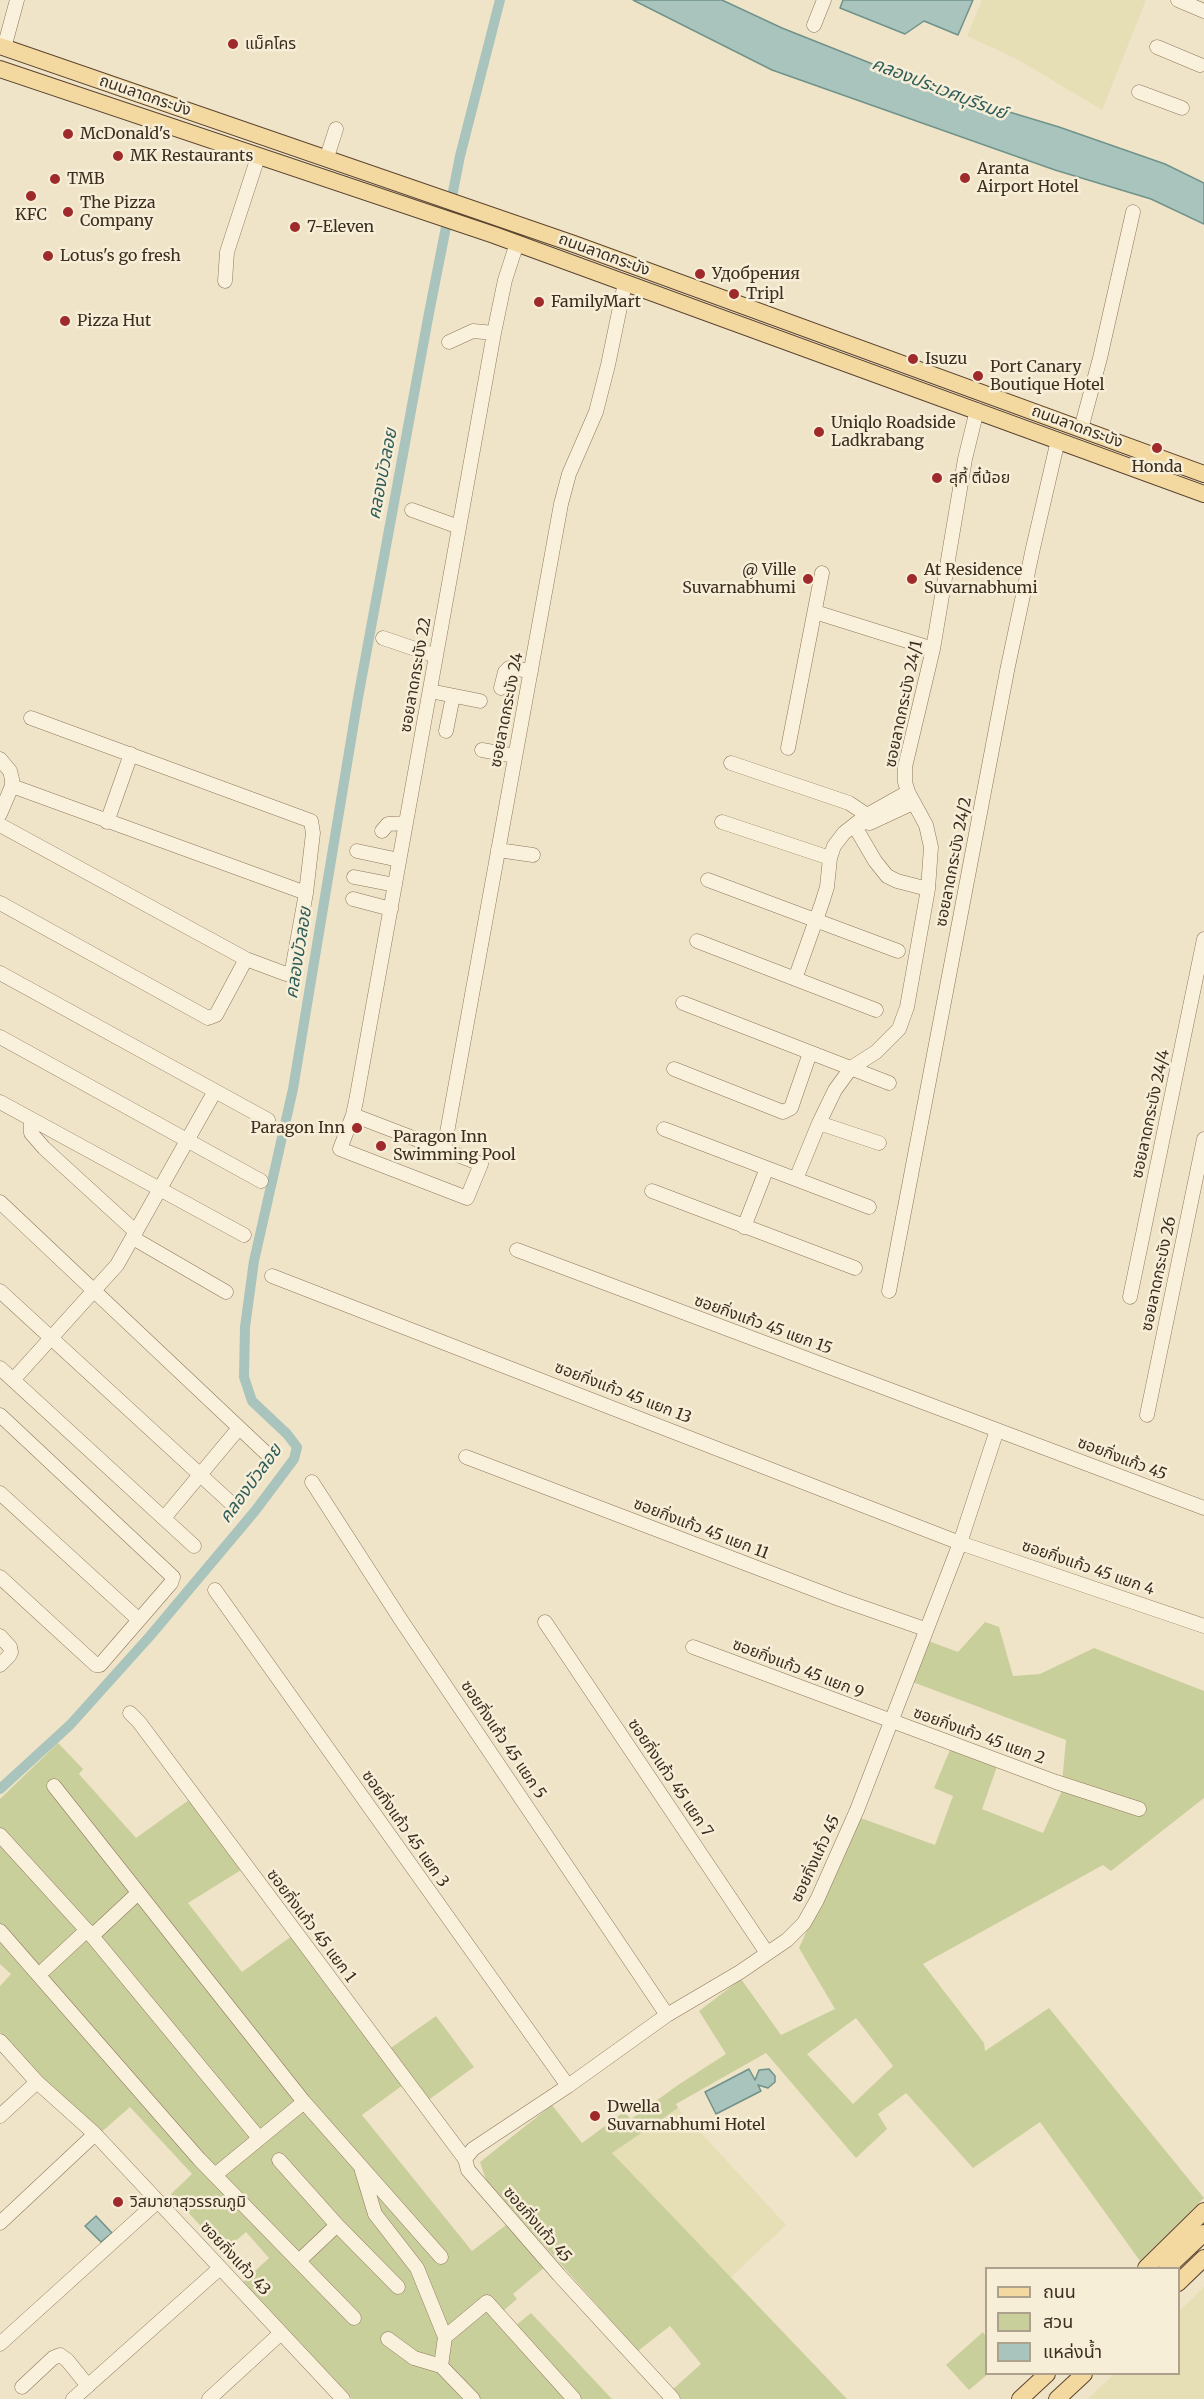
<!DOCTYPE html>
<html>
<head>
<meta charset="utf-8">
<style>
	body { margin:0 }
	#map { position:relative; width:1204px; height:2399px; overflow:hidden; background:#f0e4c8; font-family:Merriweather,"Noto Sans Thai",serif }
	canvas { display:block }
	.legend { position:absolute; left:985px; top:2267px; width:195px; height:108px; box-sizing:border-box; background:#f7eed8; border:2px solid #ada18e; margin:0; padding:8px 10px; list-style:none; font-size:18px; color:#3d2e20 }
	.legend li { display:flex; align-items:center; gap:12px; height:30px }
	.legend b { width:30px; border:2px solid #ada18e }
</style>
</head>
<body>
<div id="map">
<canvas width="1204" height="2399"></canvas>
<ul class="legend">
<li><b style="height:8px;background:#f3d9a0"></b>ถนน</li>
<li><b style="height:16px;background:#c9cf9b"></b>สวน</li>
<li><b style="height:16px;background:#a9c4bc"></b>แหล่งน้ำ</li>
</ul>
</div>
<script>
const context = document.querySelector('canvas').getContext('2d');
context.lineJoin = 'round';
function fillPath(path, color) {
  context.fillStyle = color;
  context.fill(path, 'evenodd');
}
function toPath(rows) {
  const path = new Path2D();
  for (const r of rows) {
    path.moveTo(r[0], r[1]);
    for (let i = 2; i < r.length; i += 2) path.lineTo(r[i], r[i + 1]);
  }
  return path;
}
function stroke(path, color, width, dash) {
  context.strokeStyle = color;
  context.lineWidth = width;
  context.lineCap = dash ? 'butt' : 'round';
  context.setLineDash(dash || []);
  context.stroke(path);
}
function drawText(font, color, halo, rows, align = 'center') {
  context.font = font + ' Merriweather,"Noto Sans Thai",serif';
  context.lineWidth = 5;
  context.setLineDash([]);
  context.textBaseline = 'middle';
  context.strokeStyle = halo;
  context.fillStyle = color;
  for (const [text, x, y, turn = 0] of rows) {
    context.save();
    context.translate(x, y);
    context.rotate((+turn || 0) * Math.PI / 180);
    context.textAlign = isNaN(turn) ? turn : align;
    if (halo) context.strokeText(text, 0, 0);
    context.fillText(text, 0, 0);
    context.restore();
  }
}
fillPath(toPath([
	[982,0,1146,0,1102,110,1017,59,967,36],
	[678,2108,786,2225,730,2278,612,2153],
	[1204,2287,1204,2399,1088,2399,1114,2374,1178,2374,1179,2311]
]), '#e6deb5');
fillPath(toPath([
	[985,1622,999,1627,1013,1676,1040,1674,1094,1648,1204,1691,1204,1798,1111,1871,1103,1865,923,1964,984,2043,985,2051,1049,2008,1204,2198,1140,2261,1040,2122,973,2168,906,2093,878,2114,887,2129,856,2158,766,2053,676,2104,678,2108,612,2153,847,2399,681,2399,672,2390,701,2364,670,2326,638,2351,486,2180,480,2162,552,2105,582,2143,624,2112,631,2119,678,2085,726,2054,699,2011,741,1979,781,2035,835,2009,799,1948,858,1817,935,1845,953,1796,934,1788,952,1745,998,1764,982,1809,1043,1833,1061,1793,1066,1740,910,1681,926,1640,958,1652],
	[856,2018,893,2066,853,2104,807,2054],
	[58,1743,83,1769,79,1774,136,1838,193,1797,246,1867,188,1903,242,1972,296,1933,385,2052,436,2016,474,2067,423,2104,407,2082,362,2115,472,2251,506,2225,545,2267,513,2294,517,2299,502,2312,515,2326,531,2313,612,2399,352,2399,243,2282,269,2258,246,2232,224,2251,171,2194,192,2174,130,2107,97,2136,0,2032,0,1986,11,1974,0,1964,0,1799],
	[983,2332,986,2337,986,2374,988,2374,969,2390,946,2365]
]), '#c9cf9b');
const water = toPath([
	[633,0,722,0,782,28,943,92,1059,127,1165,164,1204,183,1204,224,1151,199,1055,170,772,70,633,0],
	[843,0,973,0,958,35,924,21,905,34,840,8,843,0],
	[749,2069,755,2080,759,2070,769,2069,775,2076,775,2082,768,2088,758,2085,761,2091,716,2114,705,2092,749,2069],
	[96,2216,112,2233,101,2242,85,2226,96,2216]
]);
fillPath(water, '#a9c4bc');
stroke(water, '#6f938a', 1.5);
stroke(toPath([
	[0,1789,70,1725,150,1636,255,1511,294,1459,297,1447,287,1434,252,1401,244,1377,245,1327,254,1261,293,1089,358,698,429,313,460,156,500,0]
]), '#a9c4bc', 10);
const minor = toPath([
	[1178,0,1204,11],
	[814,25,824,0],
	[1157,47,1200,65],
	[4,48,17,0],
	[1139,92,1182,108],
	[327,157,336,129],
	[225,281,227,252,258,157],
	[449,342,473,331,494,333],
	[1081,429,1100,358,1133,212],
	[412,510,459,527],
	[815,612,933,649],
	[383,638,436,656],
	[501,688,505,672,509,668,531,671],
	[430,691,480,701],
	[446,731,453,696],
	[788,748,822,573],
	[482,750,515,756],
	[0,759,10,771,12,779,12,786,0,814],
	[731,763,849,803,867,815,870,822],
	[12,786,306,893],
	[107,822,131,754],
	[722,822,830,858],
	[864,822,870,823,913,803],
	[0,825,246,959,286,974,292,970,306,893,313,833,311,821,31,718],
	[854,825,875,861,887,876,897,881,928,889],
	[382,831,388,824,406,823],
	[498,850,533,855],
	[357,851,399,860],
	[354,877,395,885],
	[708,880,898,951],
	[353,899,391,909],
	[0,903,208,1018,216,1015,246,959],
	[697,941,876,1010],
	[0,973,268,1120],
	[795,979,822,903,827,887,830,858,834,846,844,833,867,815,908,792],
	[683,1003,889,1083],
	[0,1037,261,1181],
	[674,1069,783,1112,791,1108,810,1053],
	[0,1102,244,1235],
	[353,1115,481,1164,467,1198,340,1149,353,1115,356,1101,494,333,505,280,517,243],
	[31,1119,31,1133,44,1148,136,1232],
	[819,1123,879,1143],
	[664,1129,869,1207],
	[444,1149,561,504,569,474,596,412,608,365,625,283],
	[796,1179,819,1123,835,1090,851,1068,876,1052,899,1029,907,1007,928,889,931,847,926,825,908,792,905,782,905,767,933,649,965,459,977,410],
	[652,1191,855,1268],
	[0,1202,267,1454],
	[744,1227,767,1168],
	[133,1238,226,1292],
	[517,1250,997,1430],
	[272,1276,960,1543,1204,1626],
	[0,1291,232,1504],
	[889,1291,1007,671,1033,548,1058,440],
	[1130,1297,1204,939],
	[0,1368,194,1546],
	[13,1380,117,1265,215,1091],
	[0,1415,173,1577,171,1583,100,1665,96,1665,0,1577],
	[1147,1415,1204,1139],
	[466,1457,839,1599,925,1629],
	[312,1482,401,1620,667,2015],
	[0,1493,139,1620],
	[164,1518,239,1428],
	[215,1590,568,2086],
	[545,1622,767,1953],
	[0,1636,10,1647,11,1652,9,1656,0,1665],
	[693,1647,1056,1782,1139,1809],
	[130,1713,139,1722,465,2159],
	[54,1786,304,2102,441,2257],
	[0,1835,92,1936,259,2138],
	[0,1931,199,2159,354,2318],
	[92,1936,138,1893],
	[45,1969,87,1930],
	[0,2041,37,2082,95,2134,343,2399],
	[0,2116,37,2082],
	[279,2160,337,2225,398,2287],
	[362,2171,375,2214,417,2268,445,2337],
	[215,2175,304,2102],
	[0,2223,95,2134],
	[299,2261,337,2225],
	[388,2339,414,2358,441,2366,473,2399],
	[0,2344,158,2201],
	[441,2366,445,2337,487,2302,574,2399],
	[22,2387,53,2358,60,2355,67,2360,88,2386],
	[73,2399,220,2268],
	[209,2399,281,2333],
	[673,2399,559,2275,468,2170,465,2159,473,2149,568,2086,667,2015,740,1972,787,1940,804,1923,817,1900,857,1810,960,1543,997,1430,1204,1508]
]);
const major = toPath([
	[0,46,574,244,1204,474],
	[0,69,494,235,1204,494],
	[1146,2268,1204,2211],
	[1167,2268,1204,2233],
	[1178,2283,1204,2258],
	[1020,2399,1047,2374],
	[1057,2399,1084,2374]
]);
stroke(minor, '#8d765c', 15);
stroke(major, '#5b4430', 18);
stroke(minor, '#faf1dc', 14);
stroke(major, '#f3d9a0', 16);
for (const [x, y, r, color] of [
	[233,44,6,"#9e2a2b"],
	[68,134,6,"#9e2a2b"],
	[118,156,6,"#9e2a2b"],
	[965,178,6,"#9e2a2b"],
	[55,179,6,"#9e2a2b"],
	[31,196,6,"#9e2a2b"],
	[68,212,6,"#9e2a2b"],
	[295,227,6,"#9e2a2b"],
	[48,256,6,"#9e2a2b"],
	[700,274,6,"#9e2a2b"],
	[734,294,6,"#9e2a2b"],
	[539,302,6,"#9e2a2b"],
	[65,321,6,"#9e2a2b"],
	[913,359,6,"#9e2a2b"],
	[978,376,6,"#9e2a2b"],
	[819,432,6,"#9e2a2b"],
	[1157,448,6,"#9e2a2b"],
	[937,478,6,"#9e2a2b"],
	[808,579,6,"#9e2a2b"],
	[912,579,6,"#9e2a2b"],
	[357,1128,6,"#9e2a2b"],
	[381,1146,6,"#9e2a2b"],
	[595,2116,6,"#9e2a2b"],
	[118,2202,6,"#9e2a2b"]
]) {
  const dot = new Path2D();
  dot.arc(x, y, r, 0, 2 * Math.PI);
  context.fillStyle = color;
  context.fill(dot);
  stroke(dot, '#f7eed8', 2);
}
drawText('16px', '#3d2e20', '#f7eed8', [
	["แม็คโคร",245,44],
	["McDonald's",80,134],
	["MK Restaurants",130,156],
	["Aranta",977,169],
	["Airport Hotel",977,187],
	["TMB",67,179],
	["The Pizza",80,203],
	["Company",80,221],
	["KFC",31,215,"center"],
	["7-Eleven",307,227],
	["Lotus's go fresh",60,256],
	["Удобрения",712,274],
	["Tripl",746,294],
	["FamilyMart",551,302],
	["Pizza Hut",77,321],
	["Isuzu",925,359],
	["Port Canary",990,367],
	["Boutique Hotel",990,385],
	["Uniqlo Roadside",831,423],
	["Ladkrabang",831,441],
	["Honda",1157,467,"center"],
	["สุกี้ ตี๋น้อย",949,478],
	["@ Ville",796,570,"right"],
	["Suvarnabhumi",796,588,"right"],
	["At Residence",924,570],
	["Suvarnabhumi",924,588],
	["Paragon Inn",345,1128,"right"],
	["Paragon Inn",393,1137],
	["Swimming Pool",393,1155],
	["Dwella",607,2107],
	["Suvarnabhumi Hotel",607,2125],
	["วิสมายาสุวรรณภูมิ",130,2202]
], 'left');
drawText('16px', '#3d2e20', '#f7eed8', [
	["ถนนลาดกระบัง",145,96,19],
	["ถนนลาดกระบัง",604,255,20],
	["ถนนลาดกระบัง",1077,427,20],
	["ซอยลาดกระบัง 22",416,675,-80],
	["ซอยลาดกระบัง 24/1",904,704,-78],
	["ซอยลาดกระบัง 24",507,710,-79],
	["ซอยลาดกระบัง 24/2",954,862,-79],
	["ซอยลาดกระบัง 24/4",1151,1114,-78],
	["ซอยลาดกระบัง 26",1159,1274,-78],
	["ซอยกิ่งแก้ว 45 แยก 15",763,1325,20],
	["ซอยกิ่งแก้ว 45 แยก 13",623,1393,21],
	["ซอยกิ่งแก้ว 45",1122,1459,21],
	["ซอยกิ่งแก้ว 45 แยก 11",701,1529,21],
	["ซอยกิ่งแก้ว 45 แยก 4",1088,1568,19],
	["ซอยกิ่งแก้ว 45 แยก 9",798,1669,21],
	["ซอยกิ่งแก้ว 45 แยก 2",979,1736,20],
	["ซอยกิ่งแก้ว 45 แยก 5",503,1740,56],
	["ซอยกิ่งแก้ว 45 แยก 7",670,1778,56],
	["ซอยกิ่งแก้ว 45 แยก 3",405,1829,55],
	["ซอยกิ่งแก้ว 45",816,1859,-65],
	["ซอยกิ่งแก้ว 45 แยก 1",311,1926,53],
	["ซอยกิ่งแก้ว 45",537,2225,49],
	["ซอยกิ่งแก้ว 43",235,2259,47]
]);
drawText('italic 18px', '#2f5d5a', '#f7eed8', [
	["คลองประเวศบุรีรมย์",939,89,21],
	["คลองบัวลอย",383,474,-79],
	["คลองบัวลอย",299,953,-81],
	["คลองบัวลอย",251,1484,-54]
]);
</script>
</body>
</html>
